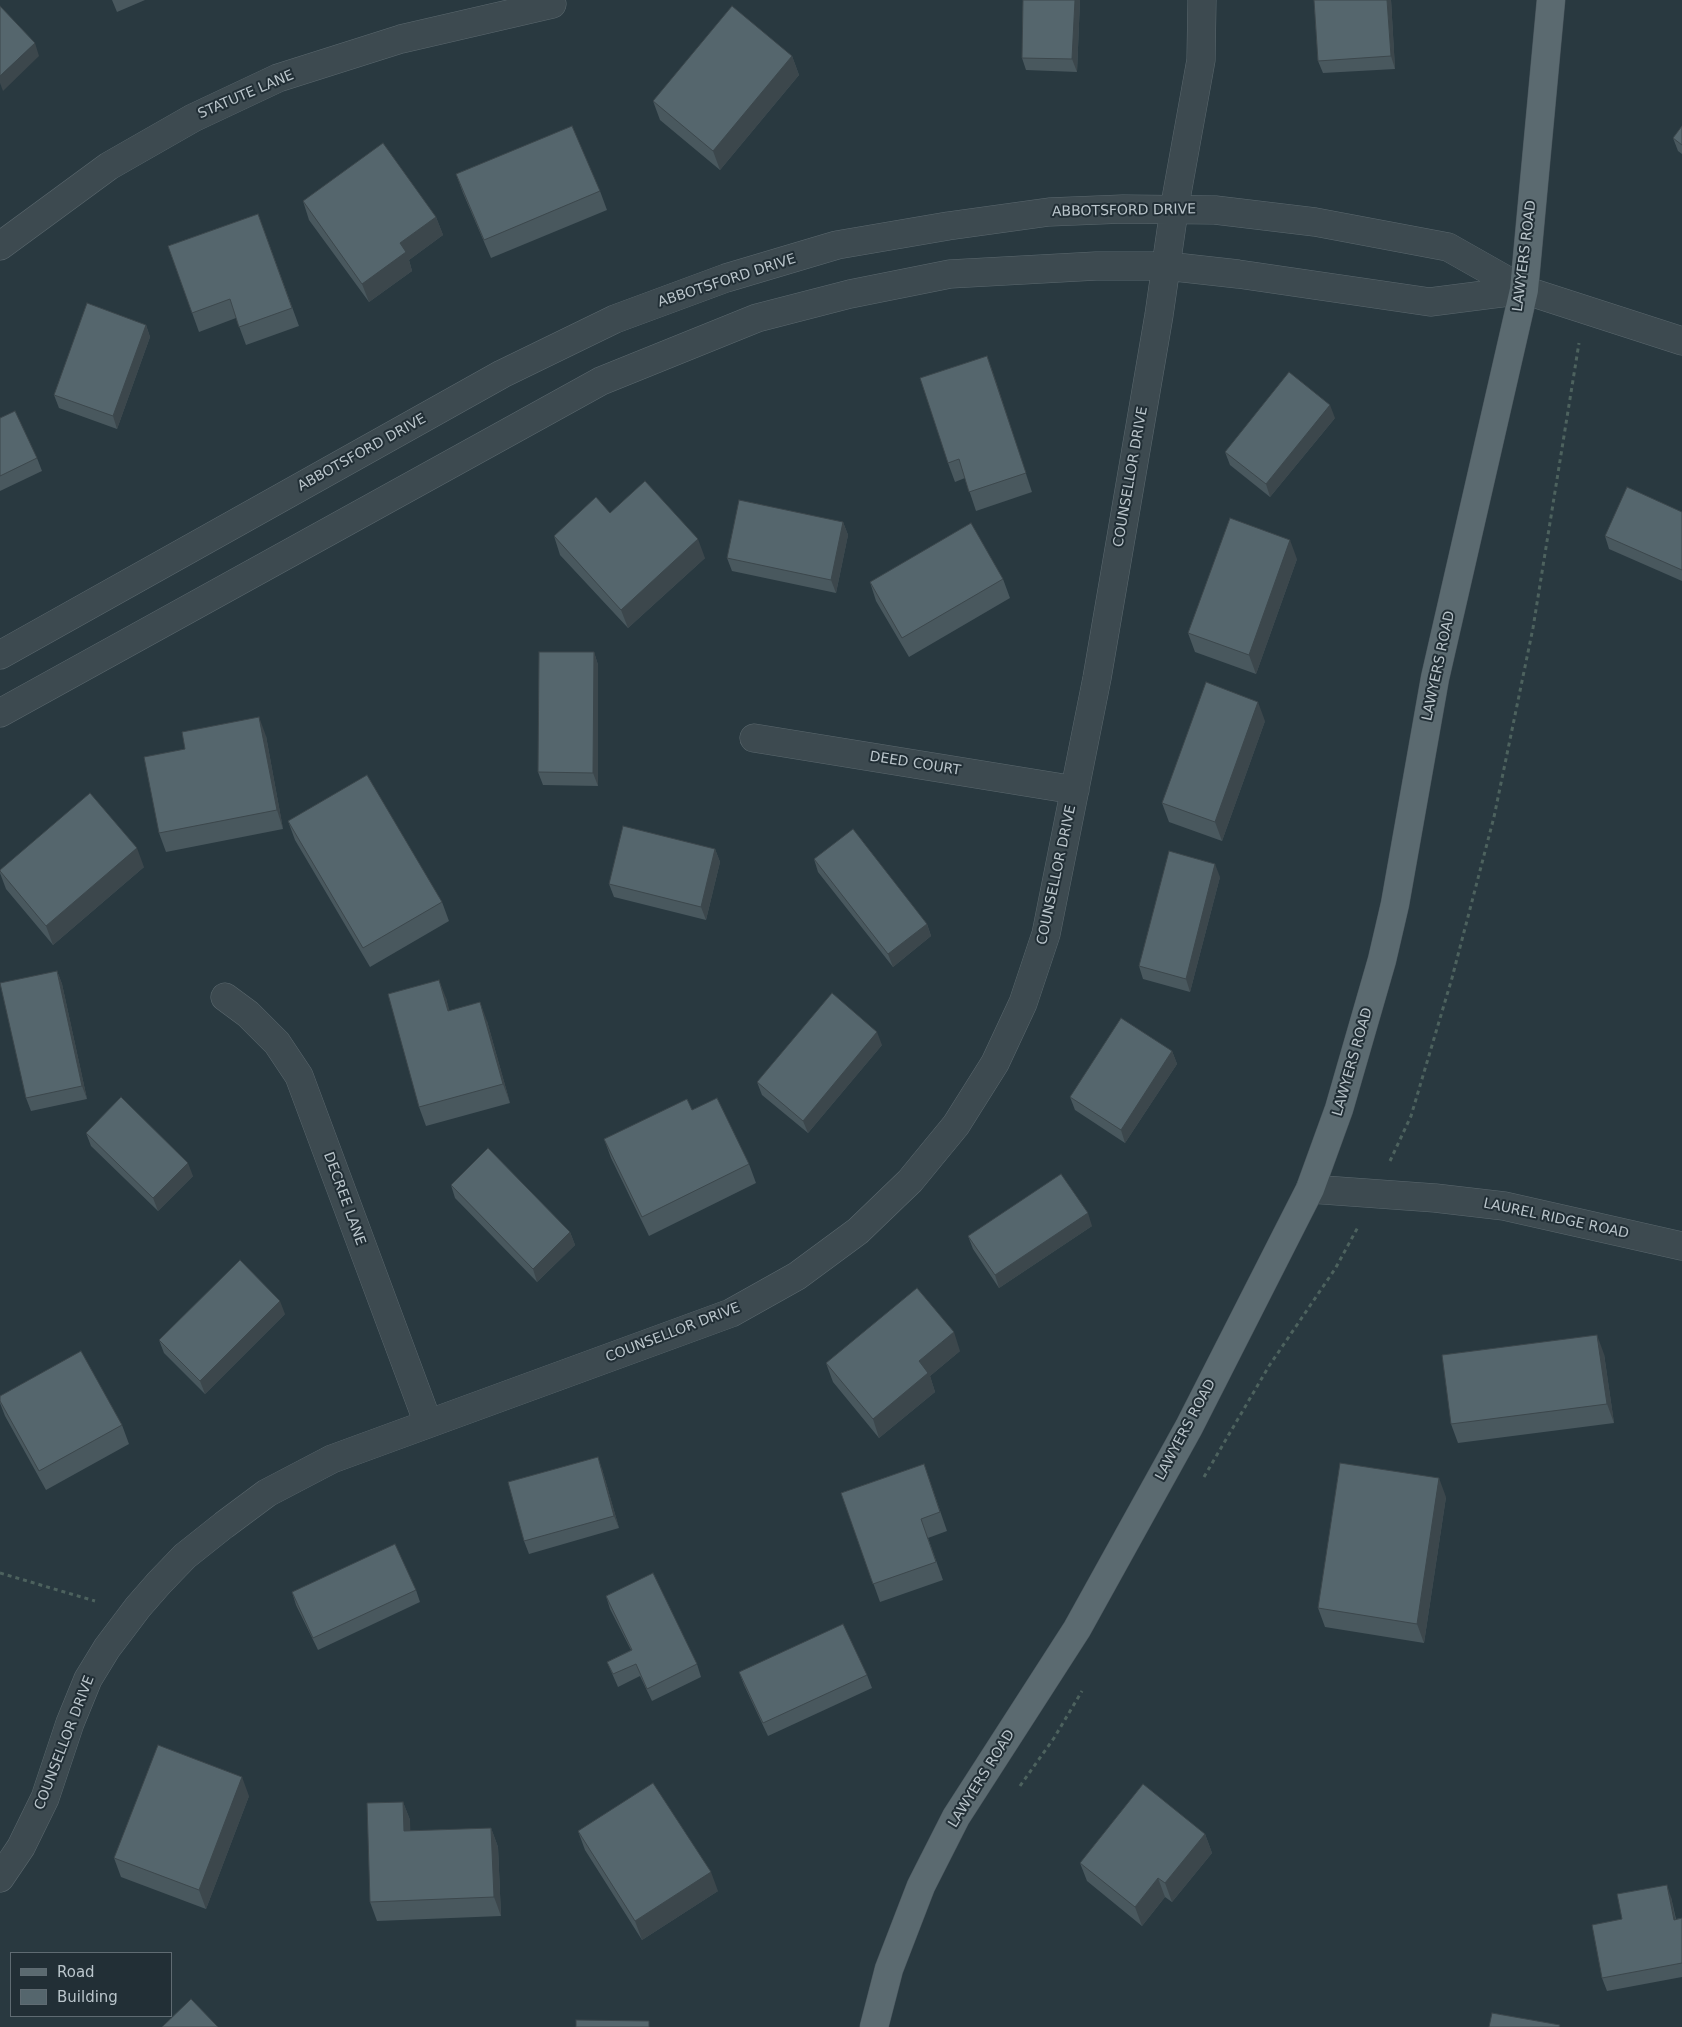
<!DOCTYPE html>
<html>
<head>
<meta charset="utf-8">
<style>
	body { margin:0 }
	#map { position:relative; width:1682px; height:2027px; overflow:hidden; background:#293940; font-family:"DejaVu Sans",sans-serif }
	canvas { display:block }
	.legend { position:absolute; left:10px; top:1952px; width:162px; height:65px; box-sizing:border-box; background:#222f36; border:1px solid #5f6b72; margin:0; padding:6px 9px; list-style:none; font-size:15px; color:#bac5cb }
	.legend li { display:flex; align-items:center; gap:10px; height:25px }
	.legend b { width:25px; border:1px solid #5f6b72 }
</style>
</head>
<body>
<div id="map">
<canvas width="1682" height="2027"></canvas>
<ul class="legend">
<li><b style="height:6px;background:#5b6a70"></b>Road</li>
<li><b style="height:14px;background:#55666d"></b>Building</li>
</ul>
</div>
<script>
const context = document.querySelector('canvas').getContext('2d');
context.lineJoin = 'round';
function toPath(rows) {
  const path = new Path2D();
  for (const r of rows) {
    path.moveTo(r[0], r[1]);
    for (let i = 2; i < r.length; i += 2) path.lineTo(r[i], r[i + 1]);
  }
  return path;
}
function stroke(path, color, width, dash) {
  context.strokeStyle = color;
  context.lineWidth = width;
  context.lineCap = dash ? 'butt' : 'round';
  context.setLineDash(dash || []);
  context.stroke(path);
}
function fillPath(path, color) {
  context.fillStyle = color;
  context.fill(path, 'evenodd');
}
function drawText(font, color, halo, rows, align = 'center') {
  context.font = font + ' "DejaVu Sans",sans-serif';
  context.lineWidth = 4;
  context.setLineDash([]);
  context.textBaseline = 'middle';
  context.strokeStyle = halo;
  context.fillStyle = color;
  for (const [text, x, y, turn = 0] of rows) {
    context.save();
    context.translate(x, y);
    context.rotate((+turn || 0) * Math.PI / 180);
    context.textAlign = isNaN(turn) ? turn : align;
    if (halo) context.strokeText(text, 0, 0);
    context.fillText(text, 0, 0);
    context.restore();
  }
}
const minor = toPath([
	[0,246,109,166,193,118,278,78,401,39,552,4],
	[0,655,502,374,615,319,726,278,837,245,948,226,1049,212,1123,209,1215,210,1315,222,1448,247,1524,290,1682,341],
	[0,713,601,381,757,318,850,294,950,274,1096,266,1166,266,1238,274,1430,302,1524,290],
	[754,738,1075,790],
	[225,997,248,1014,277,1043,299,1076,428,1423],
	[1310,1189,1435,1198,1504,1206,1682,1246],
	[0,1878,21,1847,45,1798,70,1723,88,1679,107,1648,138,1607,159,1583,185,1556,224,1525,267,1493,332,1459,731,1313,797,1276,858,1231,910,1181,956,1125,995,1063,1023,1003,1046,934,1097,678,1159,315,1174,210,1201,60,1202,0]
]);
const major = toPath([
	[874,2027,889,1969,921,1886,956,1817,1077,1629,1189,1427,1310,1189,1339,1109,1382,960,1395,904,1435,678,1524,290,1551,0]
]);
stroke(minor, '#5b686e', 29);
stroke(major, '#4a565d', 29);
stroke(toPath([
	[1390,1161,1411,1116,1452,978,1494,817,1533,628,1579,343],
	[1204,1477,1269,1366,1335,1269,1358,1227],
	[0,1573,95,1601],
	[1020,1786,1054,1738,1082,1691]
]), '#4d625e', 3, [4, 4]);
stroke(minor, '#3d4a50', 28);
stroke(major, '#5b6a70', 28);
fillPath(toPath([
	[112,0,145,0,117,12],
	[1023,0,1080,0,1077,72,1026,70,1022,58],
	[1314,0,1391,0,1395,69,1323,73,1318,61],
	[792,56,799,75,720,170,660,120,653,101],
	[1682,126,1682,154,1678,151,1673,138],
	[456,174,600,191,607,210,491,258,463,193],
	[303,201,436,217,443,235,409,260,412,271,369,302,309,220],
	[258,214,299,326,246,345,236,318,199,332,168,246],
	[146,325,150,337,117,429,59,408,54,395],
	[987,356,1032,492,976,511,965,478,955,482,948,463],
	[0,418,37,458,42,471,0,491],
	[1335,418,1270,497,1230,465,1225,452],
	[1682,512,1682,581,1609,549,1605,536],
	[610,513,705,558,628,628,560,555,554,536],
	[843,522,848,535,836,593,732,571,727,558],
	[1297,559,1256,674,1195,652,1188,633],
	[1003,579,1010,598,909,657,876,601,870,582],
	[594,652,598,665,598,786,543,785,538,772],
	[1265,721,1222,841,1169,822,1162,803],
	[266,736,283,829,166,852,159,833],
	[288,821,442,902,449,921,370,967,295,840],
	[715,849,720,862,706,920,614,897,609,884],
	[814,859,927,924,931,936,893,967,818,872],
	[144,867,53,945,6,889,0,873,0,870],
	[1220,877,1190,992,1143,979,1139,966],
	[57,971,62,984,87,1099,31,1111,26,1098],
	[446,998,449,1011,487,1021,510,1103,426,1126,419,1107],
	[882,1045,808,1133,762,1095,757,1082],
	[1172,1051,1177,1064,1125,1143,1075,1110,1070,1097],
	[692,1110,749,1164,756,1183,649,1236,611,1158,604,1139],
	[86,1133,193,1176,158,1211,91,1146],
	[451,1185,570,1232,575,1245,537,1282,455,1198],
	[1092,1226,999,1288,973,1249,968,1236],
	[285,1314,205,1394,164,1353,159,1340],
	[960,1351,930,1376,935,1392,879,1438,833,1382,826,1363],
	[1604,1354,1614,1423,1458,1443,1451,1424],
	[0,1396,122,1425,129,1444,46,1490,5,1416,0,1403],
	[924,1464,947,1531,928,1538,943,1580,880,1602,841,1493],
	[602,1469,619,1528,529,1554,524,1541],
	[1446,1497,1424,1643,1325,1627,1318,1608],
	[416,1590,420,1602,318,1650,296,1605,292,1592],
	[606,1596,697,1664,701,1677,652,1701,640,1676,618,1687,607,1662,631,1650,610,1609],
	[739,1672,867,1675,872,1688,768,1736,744,1685],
	[249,1796,206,1909,121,1877,114,1858],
	[403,1802,410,1820,410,1831,491,1828,498,1847,501,1916,377,1921,370,1902],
	[578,1831,718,1891,642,1940,585,1850],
	[1205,1834,1212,1853,1172,1902,1165,1897,1142,1926,1087,1881,1080,1863],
	[1671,1897,1676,1919,1682,1918,1682,1977,1607,1991,1602,1978,1622,1919]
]), '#49585e');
fillPath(toPath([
	[1075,0,1080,0,1077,72,1072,59],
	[1387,0,1391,0,1395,69,1391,56],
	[35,43,39,56,3,91,0,83,0,76],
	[792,56,799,75,720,170,713,151],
	[436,217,443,235,409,260,412,271,369,302,362,284,400,243],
	[146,325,150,337,117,429,113,416],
	[987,356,994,375,1032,492,1026,473],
	[1330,405,1335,418,1270,497,1266,484],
	[843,522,848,535,836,593,831,580],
	[698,539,705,558,628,628,621,610],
	[1290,540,1297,559,1256,674,1249,655],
	[594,652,598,665,598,786,593,773],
	[1258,702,1265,721,1222,841,1215,822],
	[259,717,266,736,283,829,277,810],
	[137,848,144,867,53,945,46,926],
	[715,849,720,862,706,920,701,907],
	[1215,864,1220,877,1190,992,1186,979],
	[927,924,931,936,893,967,888,954],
	[57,971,62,984,87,1099,82,1086],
	[439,980,446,998,455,1030,448,1011],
	[480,1002,487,1021,510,1103,503,1084],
	[877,1032,882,1045,808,1133,803,1121],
	[1172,1051,1177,1064,1125,1143,1121,1130],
	[188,1163,193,1176,158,1211,153,1198],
	[1088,1213,1092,1226,999,1288,995,1275],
	[570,1232,575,1245,537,1282,533,1269],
	[280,1301,285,1314,205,1394,200,1381],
	[954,1332,960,1351,930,1376,935,1392,879,1438,873,1419,919,1361],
	[1597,1335,1604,1354,1614,1423,1607,1404],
	[598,1457,602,1469,619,1528,614,1516],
	[1439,1478,1446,1497,1424,1643,1417,1624],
	[242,1777,249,1796,206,1909,199,1890],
	[403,1802,410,1820,411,1850,404,1831],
	[491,1828,498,1847,501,1916,494,1897],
	[1205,1834,1212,1853,1172,1902,1165,1883],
	[711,1872,718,1891,642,1940,635,1921],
	[1158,1878,1165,1897,1142,1926,1135,1907],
	[1667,1885,1671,1897,1678,1933,1674,1920]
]), '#3c474c');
const building = toPath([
	[1023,0,1075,0,1072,59,1022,58,1023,0],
	[1314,0,1387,0,1391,56,1318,61,1314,0],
	[0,6,35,43,0,76,0,6],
	[732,6,792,56,713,151,653,101,732,6],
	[572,126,600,191,484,240,456,174,572,126],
	[1682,126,1682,145,1673,138,1682,126],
	[383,143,436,217,400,243,406,252,362,284,303,201,383,143],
	[258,214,292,308,239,327,230,299,192,313,168,246,258,214],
	[87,303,146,325,113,416,54,395,87,303],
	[987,356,1026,473,969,492,959,459,948,463,920,378,987,356],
	[1289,372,1330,405,1266,484,1225,452,1289,372],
	[15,411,37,458,0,476,0,418,15,411],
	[645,481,698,539,621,610,554,536,596,497,610,513,645,481],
	[1627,487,1682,512,1682,570,1605,536,1627,487],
	[739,500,843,522,831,580,727,558,739,500],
	[1230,518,1290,540,1249,655,1188,633,1230,518],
	[971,523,1003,579,902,638,870,582,971,523],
	[539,652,594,652,593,773,538,772,539,652],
	[1206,682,1258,702,1215,822,1162,803,1206,682],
	[259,717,277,810,159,833,144,757,185,749,182,732,259,717],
	[367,775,442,902,363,948,288,821,367,775],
	[90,793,137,848,46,926,0,871,0,870,90,793],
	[623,826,715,849,701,907,609,884,623,826],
	[853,829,927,924,888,954,814,859,853,829],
	[1169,851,1215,864,1186,979,1139,966,1169,851],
	[57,971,82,1086,26,1098,0,983,57,971],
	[439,980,448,1011,480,1002,503,1084,419,1107,388,994,439,980],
	[832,993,877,1032,803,1121,757,1082,832,993],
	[1121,1018,1172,1051,1121,1130,1070,1097,1121,1018],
	[121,1097,188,1163,153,1198,86,1133,121,1097],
	[717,1098,749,1164,642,1217,604,1139,687,1099,692,1110,717,1098],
	[488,1148,570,1232,533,1269,451,1185,488,1148],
	[1061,1174,1088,1213,995,1275,968,1236,1061,1174],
	[240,1260,280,1301,200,1381,159,1340,240,1260],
	[917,1288,954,1332,919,1361,928,1373,873,1419,826,1363,917,1288],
	[1597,1335,1607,1404,1451,1424,1442,1355,1597,1335],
	[81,1351,122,1425,39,1471,0,1401,0,1396,81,1351],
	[598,1457,614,1516,524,1541,508,1482,598,1457],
	[1340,1463,1439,1478,1417,1624,1318,1608,1340,1463],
	[924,1464,940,1512,921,1519,936,1562,873,1584,841,1493,924,1464],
	[395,1544,416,1590,313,1638,292,1592,395,1544],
	[653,1573,697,1664,647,1689,636,1664,613,1674,607,1662,632,1650,606,1596,653,1573],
	[843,1624,867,1675,763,1723,739,1672,843,1624],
	[158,1745,242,1777,199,1890,114,1858,158,1745],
	[653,1783,711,1872,635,1921,578,1831,653,1783],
	[1143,1784,1205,1834,1165,1883,1158,1878,1135,1907,1080,1863,1143,1784],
	[403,1802,404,1831,491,1828,494,1897,370,1902,367,1803,403,1802],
	[1667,1885,1674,1920,1682,1918,1682,1963,1602,1978,1592,1925,1622,1919,1617,1894,1667,1885],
	[191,1999,218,2027,162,2027,191,1999],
	[1492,2013,1560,2025,1559,2027,1489,2027,1492,2013],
	[576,2020,649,2021,649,2027,576,2027,576,2020]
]);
fillPath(building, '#55666d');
stroke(building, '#3c474c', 1);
drawText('14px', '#bac5cb', '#222f36', [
	["STATUTE LANE",246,95,-23],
	["ABBOTSFORD DRIVE",1124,211,-1],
	["LAWYERS ROAD",1525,256,-83],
	["ABBOTSFORD DRIVE",727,281,-18],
	["ABBOTSFORD DRIVE",362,453,-29],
	["COUNSELLOR DRIVE",1131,477,-80],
	["LAWYERS ROAD",1439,666,-78],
	["DEED COURT",915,764,9],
	["COUNSELLOR DRIVE",1057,875,-78],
	["LAWYERS ROAD",1353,1062,-74],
	["DECREE LANE",344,1199,70],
	["LAUREL RIDGE ROAD",1556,1219,12],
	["COUNSELLOR DRIVE",673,1333,-21],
	["LAWYERS ROAD",1186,1430,-62],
	["COUNSELLOR DRIVE",65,1743,-69],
	["LAWYERS ROAD",982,1779,-58]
]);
</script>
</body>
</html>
